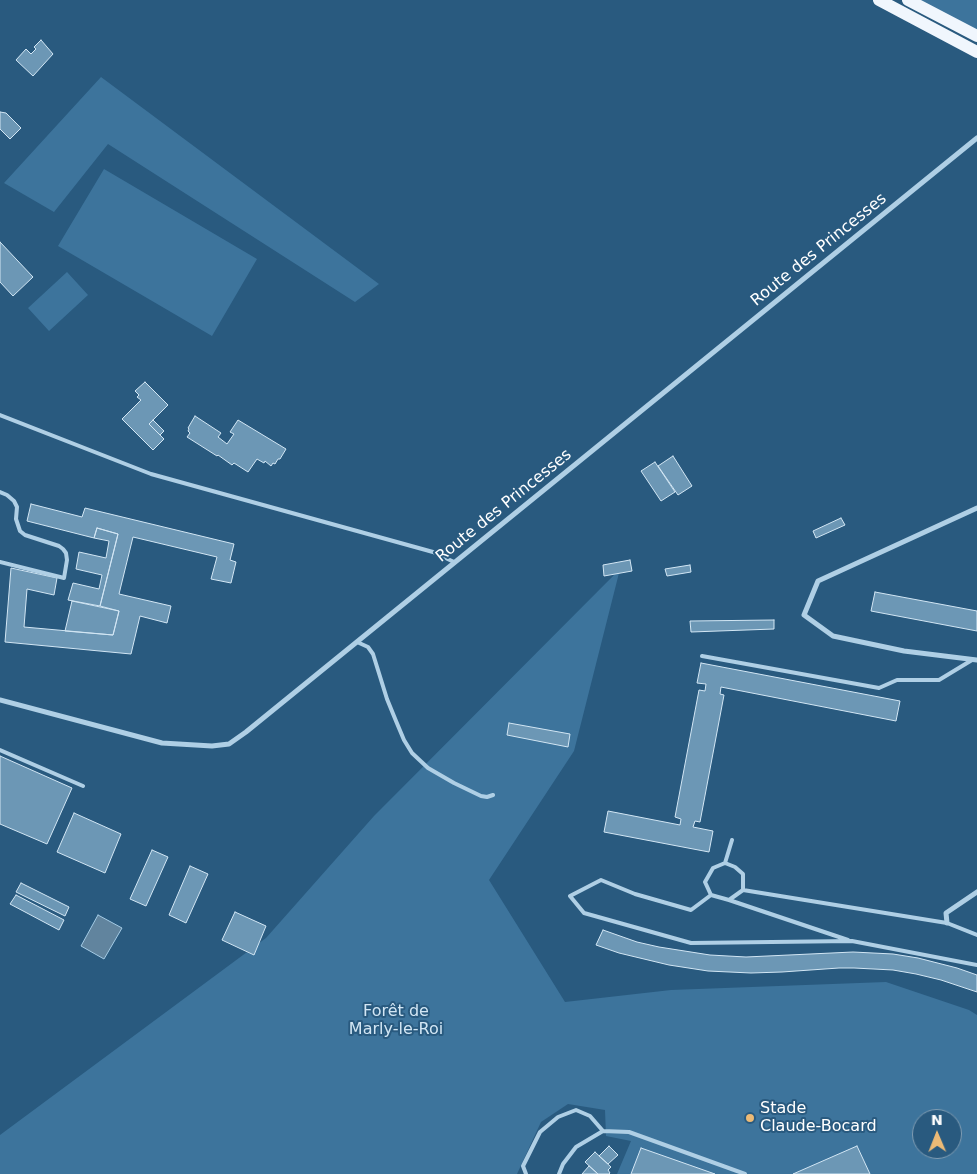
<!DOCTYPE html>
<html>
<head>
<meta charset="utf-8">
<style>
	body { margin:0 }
	#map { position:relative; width:977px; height:1174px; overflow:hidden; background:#295a7f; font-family:"DejaVu Sans",sans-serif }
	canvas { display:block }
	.north { position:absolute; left:912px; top:1109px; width:50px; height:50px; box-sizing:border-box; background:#295a7f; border:1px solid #7f9cb2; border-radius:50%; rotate:359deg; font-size:14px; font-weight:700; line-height:20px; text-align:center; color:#fff }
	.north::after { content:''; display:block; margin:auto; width:18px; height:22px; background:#ecba76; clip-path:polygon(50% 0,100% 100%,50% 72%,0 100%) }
</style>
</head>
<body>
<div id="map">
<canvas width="977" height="1174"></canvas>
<div class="north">N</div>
</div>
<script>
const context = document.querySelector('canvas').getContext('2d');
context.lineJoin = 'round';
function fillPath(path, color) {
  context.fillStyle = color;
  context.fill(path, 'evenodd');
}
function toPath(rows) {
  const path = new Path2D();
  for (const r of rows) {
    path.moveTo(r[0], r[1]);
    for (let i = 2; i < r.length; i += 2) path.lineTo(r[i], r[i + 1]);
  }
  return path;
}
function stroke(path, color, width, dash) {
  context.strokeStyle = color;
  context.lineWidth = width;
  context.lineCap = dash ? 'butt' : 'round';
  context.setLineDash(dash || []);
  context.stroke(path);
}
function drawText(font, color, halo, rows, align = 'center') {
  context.font = font + ' "DejaVu Sans",sans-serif';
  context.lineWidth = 4;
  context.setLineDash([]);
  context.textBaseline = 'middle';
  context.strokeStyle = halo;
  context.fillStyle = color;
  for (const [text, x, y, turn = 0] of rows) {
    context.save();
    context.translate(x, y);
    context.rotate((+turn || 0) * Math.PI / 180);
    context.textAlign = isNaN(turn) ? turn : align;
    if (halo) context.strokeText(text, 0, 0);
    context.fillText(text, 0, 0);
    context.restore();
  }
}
fillPath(toPath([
	[909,0,977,0,977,35],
	[101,77,379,284,355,302,108,144,54,212,4,183],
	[104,169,257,259,212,336,58,246],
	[67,272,88,295,49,331,28,308],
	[620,569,574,751,489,880,565,1002,671,990,886,982,969,1010,977,1015,977,1174,617,1174,631,1141,606,1136,605,1110,568,1104,541,1122,517,1174,0,1174,0,1135,266,938,374,816],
	[922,1119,952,1119,952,1149,922,1149]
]), '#3d749c');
const water = toPath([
	[98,915,122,928,104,959,81,946,98,915]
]);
fillPath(water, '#61849e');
stroke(water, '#a4cbe5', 1);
const building = toPath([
	[41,40,53,54,33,76,16,60,26,49,31,54,36,49,34,47,41,40],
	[0,112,6,113,21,128,10,139,0,129,0,112],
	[0,242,33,277,13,296,0,282,0,242],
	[145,382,168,405,149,424,164,439,153,450,122,419,141,400,137,397,139,395,135,391,145,382],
	[195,416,221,433,218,437,227,444,234,434,230,432,238,420,286,449,280,459,278,459,275,464,273,463,271,466,265,461,264,463,257,459,248,472,234,463,232,465,218,455,217,456,187,437,190,433,188,431,189,429,188,428,195,416],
	[153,420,164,431,160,435,149,424,153,420],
	[673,456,692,486,678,495,658,466,673,456],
	[655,462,675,492,661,501,641,471,655,462],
	[31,504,82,517,85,508,234,544,230,560,236,562,231,583,211,579,217,557,133,537,119,594,171,606,167,623,140,616,131,654,5,642,11,568,57,578,54,595,27,589,24,627,113,635,119,611,100,606,118,534,97,528,94,538,27,521,31,504],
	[841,518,845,525,816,538,813,531,841,518],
	[97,528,118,534,100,606,68,600,73,583,99,589,102,575,76,569,79,552,106,558,109,541,94,538,97,528],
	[630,560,632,571,604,576,603,565,630,560],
	[690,565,691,572,667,576,665,569,690,565],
	[875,592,977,611,977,631,871,611,875,592],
	[72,601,119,611,113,635,65,631,72,601],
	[774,620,774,629,691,632,690,621,774,620],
	[701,663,900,701,896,721,721,687,720,694,724,695,700,822,695,821,693,827,713,831,709,852,604,832,608,811,680,825,681,819,675,817,699,690,705,691,706,684,697,683,701,663],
	[509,723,570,734,568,747,507,735,509,723],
	[0,756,72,788,47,844,0,824,0,756],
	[74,813,121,834,105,873,57,852,74,813],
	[152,850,168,857,146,906,130,899,152,850],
	[190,866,208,874,186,923,169,915,190,866],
	[21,883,69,907,65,916,16,892,21,883],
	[16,895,64,920,59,930,10,904,16,895],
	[235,912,266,926,254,955,222,940,235,912],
	[603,930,637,942,659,947,710,955,746,957,853,952,893,954,918,958,957,968,977,975,977,992,941,980,916,974,893,970,854,968,839,968,782,972,751,973,708,971,669,965,619,953,596,945,603,930],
	[609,1146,618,1155,608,1164,599,1156,609,1146],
	[857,1146,870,1174,793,1174,857,1146],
	[641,1148,715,1174,631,1174,641,1148],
	[595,1152,611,1167,608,1170,610,1173,609,1174,598,1174,585,1162,595,1152],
	[589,1166,598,1174,582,1174,589,1166]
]);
fillPath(building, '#6c97b5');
stroke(building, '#d2e6f4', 1);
stroke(toPath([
	[0,415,151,474,433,552,454,562],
	[0,492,7,495,14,501,17,507,16,519,20,531,25,535,59,546,63,549,66,553,67,560,64,578,0,562],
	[357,642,368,647,373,654,387,699,396,721,404,740,412,753,428,768,454,783,481,796,487,797,493,795],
	[702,656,879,688,897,680,939,680,972,660],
	[0,750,83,786],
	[725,863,735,867,743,874,743,890,729,900,711,895,705,882,713,868,725,863,732,840],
	[743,890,947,923,977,935],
	[711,895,691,910,635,894,601,880,570,896,584,913,691,943,852,941,977,965],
	[729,900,848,940],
	[526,1174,523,1166,540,1132,558,1117,576,1110,590,1116,603,1131],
	[559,1174,563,1164,576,1147,603,1131,629,1132,745,1174]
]), '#afcfe5', 4);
stroke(toPath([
	[977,508,818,581,804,615,833,636,904,651,977,660],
	[0,700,162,743,212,746,229,744,246,732,977,138],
	[947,923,946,913,977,892]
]), '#afcfe5', 5);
stroke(toPath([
	[879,0,977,52],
	[908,0,977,36]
]), '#f0f6fd', 12);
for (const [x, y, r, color] of [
	[750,1118,5,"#ecba76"]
]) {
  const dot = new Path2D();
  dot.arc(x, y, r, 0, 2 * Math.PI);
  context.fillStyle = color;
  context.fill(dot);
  stroke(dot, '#295a7f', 2);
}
drawText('16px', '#fff', '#295a7f', [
	["Route des Princesses",819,250,-39],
	["Route des Princesses",504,506,-39]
]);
drawText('16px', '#d2e6f4', '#295a7f', [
	["Forêt de",396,1012],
	["Marly-le-Roi",396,1030]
]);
drawText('16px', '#fff', '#295a7f', [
	["Stade",760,1109],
	["Claude-Bocard",760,1127]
], 'left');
</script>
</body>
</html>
